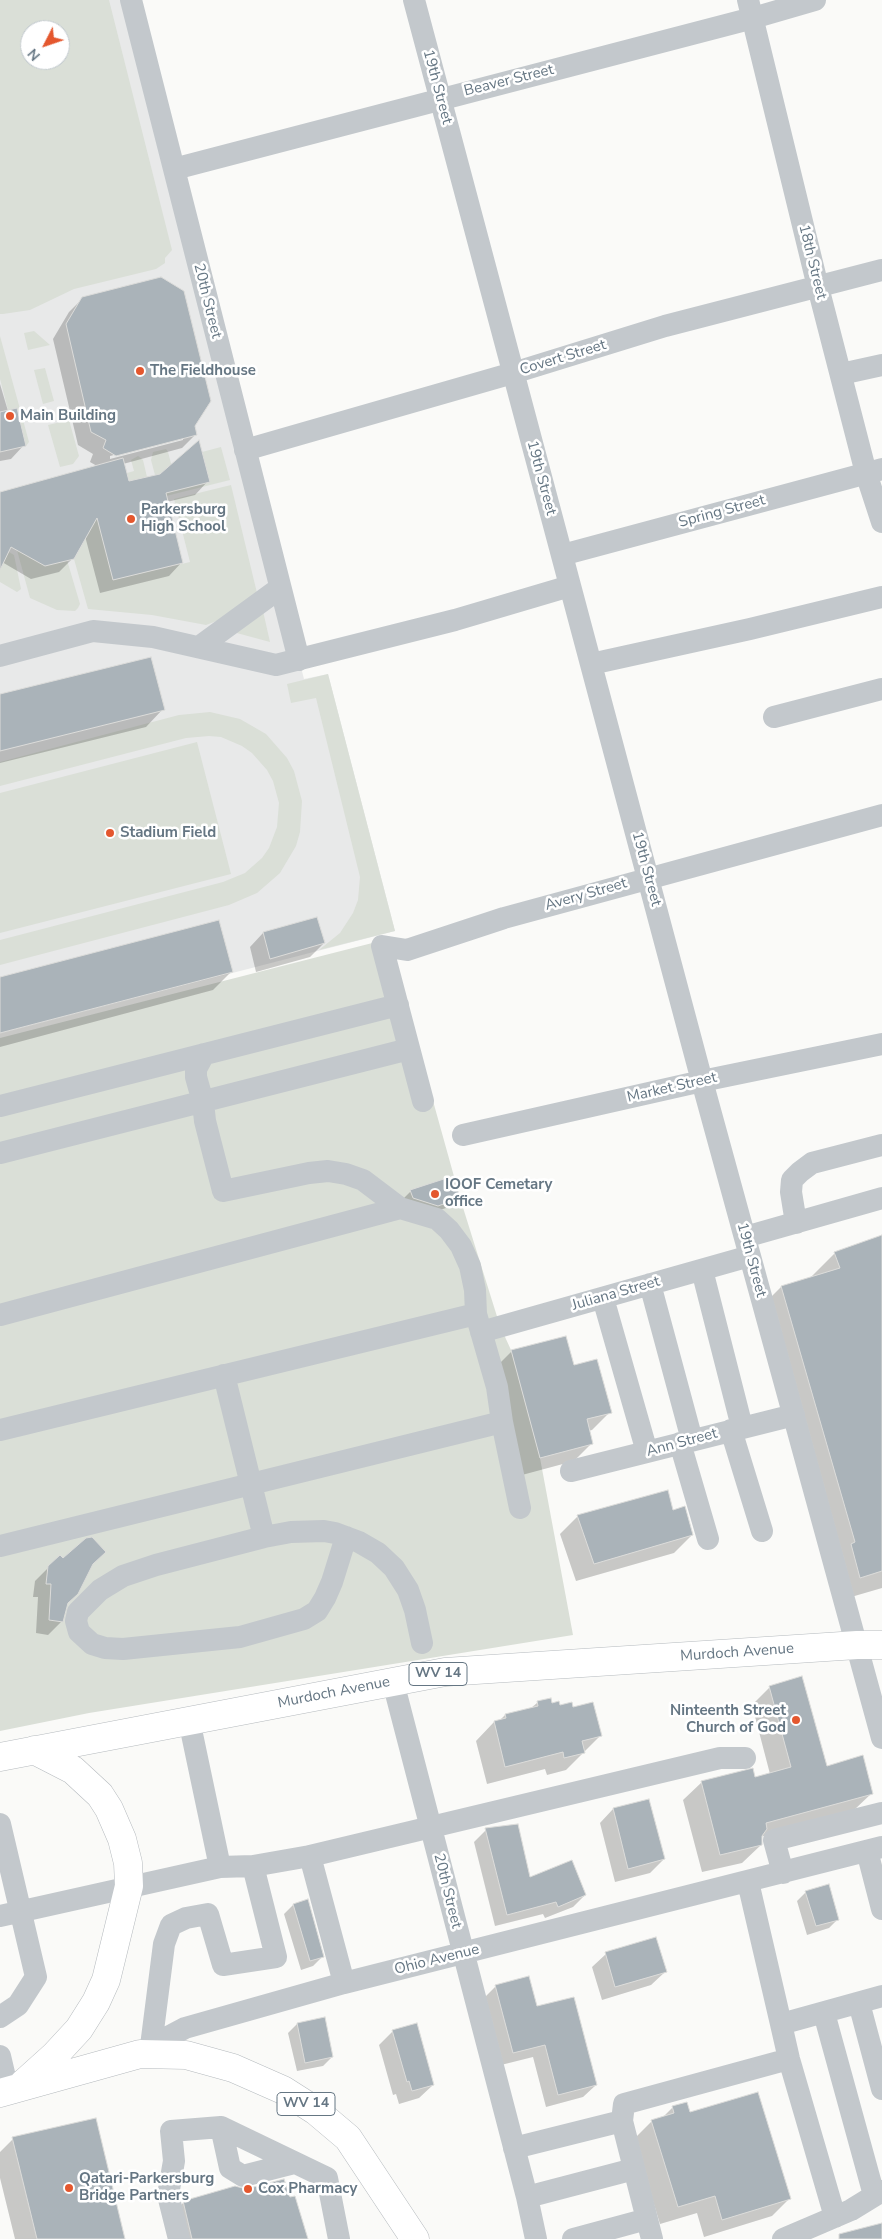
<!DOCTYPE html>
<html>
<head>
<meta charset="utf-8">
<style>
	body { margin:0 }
	#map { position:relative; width:882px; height:2239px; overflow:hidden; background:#fafaf8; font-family:"Nunito Sans",sans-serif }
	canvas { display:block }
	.north { position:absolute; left:20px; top:20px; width:50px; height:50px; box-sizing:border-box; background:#fff; border:1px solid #c1c8cd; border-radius:50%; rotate:229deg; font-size:14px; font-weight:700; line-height:20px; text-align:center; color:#657683 }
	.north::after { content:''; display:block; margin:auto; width:18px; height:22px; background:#e4572e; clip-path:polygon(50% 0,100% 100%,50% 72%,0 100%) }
</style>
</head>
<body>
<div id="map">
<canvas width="882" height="2239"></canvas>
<div class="north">N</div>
</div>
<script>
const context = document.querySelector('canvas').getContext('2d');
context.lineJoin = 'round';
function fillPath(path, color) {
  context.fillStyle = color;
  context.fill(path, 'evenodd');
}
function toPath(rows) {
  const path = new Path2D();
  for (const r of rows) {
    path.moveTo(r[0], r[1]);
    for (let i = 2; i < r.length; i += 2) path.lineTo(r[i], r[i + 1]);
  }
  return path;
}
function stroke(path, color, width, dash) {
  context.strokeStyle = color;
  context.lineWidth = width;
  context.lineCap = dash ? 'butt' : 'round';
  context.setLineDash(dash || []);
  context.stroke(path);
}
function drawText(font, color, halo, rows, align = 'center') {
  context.font = font + ' "Nunito Sans",sans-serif';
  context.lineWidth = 5;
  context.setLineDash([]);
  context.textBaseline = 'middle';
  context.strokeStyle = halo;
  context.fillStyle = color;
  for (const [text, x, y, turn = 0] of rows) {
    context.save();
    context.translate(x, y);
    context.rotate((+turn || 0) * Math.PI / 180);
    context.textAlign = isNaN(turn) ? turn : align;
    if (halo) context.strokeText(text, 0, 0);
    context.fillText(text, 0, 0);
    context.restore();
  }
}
fillPath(toPath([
	[0,0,131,0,304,679,328,674,395,931,0,1033],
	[30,30,60,30,60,60,30,60]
]), '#e8e9e9');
fillPath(toPath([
	[0,0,109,0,172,250,165,258,165,263,156,269,74,289,30,310,3,314,0,314],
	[30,30,60,30,60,60,30,60],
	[34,331,50,345,28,350,24,333],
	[0,336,29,442,26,446,17,408,8,410,0,379],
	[45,368,54,401,43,404,34,370],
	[69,420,79,456,73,464,60,467,48,425],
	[221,447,230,480,166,496,161,474,155,475,151,460,153,452,166,449,168,452,178,490,202,452],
	[138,456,143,460,147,477,129,481,127,473,134,471,131,460],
	[231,485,257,593,222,619,206,625,152,615,88,609,74,559,89,532,90,491,113,580,190,562,174,499],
	[17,550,45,566,67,560,80,604,78,608,75,611,57,610,30,598],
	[9,552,14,555,21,589,17,592,0,582,0,566],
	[263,611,270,642,233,632],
	[328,674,395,931,319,950,340,933,353,913,358,900,360,877,316,698,291,703,287,684],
	[210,712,240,719,266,734,287,758,294,771,302,801,300,832,296,846,280,873,257,893,229,905,0,965,0,940,223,882,245,873,262,858,269,848,277,827,279,803,273,781,267,770,252,753,242,746,221,737,209,736,186,738,0,786,0,762,179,715],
	[197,742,231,874,0,933,0,793],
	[388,939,460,1198,500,1326,511,1350,540,1458,573,1635,89,1713,0,1731,0,1038]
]), '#dadfd7');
fillPath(toPath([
	[83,298,194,426,196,434,182,448,123,464,128,483,208,481,195,495,167,502,182,562,169,576,100,593,85,536,73,558,59,572,31,579,2,562,0,566,0,493,97,466,90,462,93,454,78,445,53,339,69,312],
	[183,437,183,440,110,459,110,456],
	[0,384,8,411,24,445,11,459,0,461],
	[0,696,163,709,146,727,0,763],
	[316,918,324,943,310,957,256,972,250,947,263,933],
	[231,972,213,990,0,1047,0,978],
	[411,1191,458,1198,449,1207,428,1214,402,1200],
	[882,1237,882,1588,834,1602,755,1313,781,1287,809,1279,835,1253],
	[512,1351,574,1366,610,1412,592,1430,588,1431,592,1443,574,1461,522,1475,494,1369],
	[673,1511,692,1535,674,1553,576,1581,560,1534,578,1516],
	[63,1560,90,1566,67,1602,62,1621,48,1635,36,1633,38,1597,33,1597,35,1581,49,1567],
	[770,1687,826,1768,872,1793,853,1811,760,1837,761,1845,742,1863,702,1872,683,1800,702,1782,754,1778,770,1774,752,1705],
	[550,1699,551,1704,572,1708,601,1735,566,1770,547,1775,545,1769,487,1784,476,1741,494,1722,499,1721,505,1715,531,1708,537,1703],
	[648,1801,664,1859,650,1873,615,1882,600,1823,613,1809],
	[486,1830,529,1879,585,1895,573,1907,545,1918,543,1914,495,1926,474,1842],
	[806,1892,838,1919,829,1928,807,1935,797,1901],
	[307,1901,322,1957,313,1966,301,1970,284,1914,293,1905],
	[606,1954,665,1972,651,1985,602,2000,592,1967],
	[496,1986,536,2008,596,2085,583,2097,546,2107,533,2057,501,2065,484,1998],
	[297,2024,332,2057,323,2066,297,2071,288,2033],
	[393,2031,433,2085,419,2098,399,2104,396,2094,393,2095,379,2045],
	[673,2107,689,2114,790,2198,772,2216,704,2237,697,2213,660,2224,634,2139,652,2121,663,2117],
	[13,2139,124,2239,15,2239,0,2178,0,2152],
	[289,2199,307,2239,170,2239,166,2220,184,2202]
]), '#0003');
const building = toPath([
	[161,277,184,291,211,401,195,426,197,435,116,456,103,448,106,440,91,432,66,324,82,297,161,277],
	[17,408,26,446,0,452,0,412,17,408],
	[199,440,210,482,166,493,183,563,113,580,97,518,74,559,45,566,11,547,0,570,0,492,123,458,129,481,160,474,199,440],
	[151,657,165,710,0,751,0,694,151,657],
	[317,917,325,943,270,959,263,932,317,917],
	[219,920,233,972,0,1033,0,977,219,920],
	[453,1176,460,1198,438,1206,413,1198,410,1190,453,1176],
	[882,1235,882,1571,860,1578,851,1544,855,1542,781,1286,840,1268,834,1252,882,1235],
	[566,1336,574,1365,597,1359,612,1413,587,1419,593,1444,540,1458,511,1350,566,1336],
	[668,1490,673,1510,685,1506,693,1535,594,1564,577,1515,668,1490],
	[92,1537,106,1552,93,1564,78,1594,68,1603,63,1622,49,1620,51,1584,46,1584,48,1566,60,1555,63,1558,86,1538,92,1537],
	[802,1676,827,1766,863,1755,873,1794,766,1823,767,1829,762,1836,762,1845,720,1855,701,1781,753,1768,755,1777,791,1767,769,1686,802,1676],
	[551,1698,552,1703,559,1701,560,1705,572,1702,573,1707,593,1702,602,1736,582,1741,585,1753,564,1758,563,1752,505,1767,494,1721,506,1718,505,1714,538,1706,537,1701,551,1698],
	[649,1799,665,1859,628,1869,613,1808,649,1799],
	[518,1824,530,1877,572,1860,586,1895,558,1907,556,1902,507,1915,485,1828,518,1824],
	[829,1884,839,1920,816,1926,805,1891,829,1884],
	[308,1899,324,1957,310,1961,293,1904,308,1899],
	[656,1937,667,1972,615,1987,605,1952,656,1937],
	[529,1976,537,2006,574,1997,597,2085,558,2095,545,2045,513,2053,495,1985,529,1976],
	[325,2017,333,2057,305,2063,297,2023,325,2017],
	[417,2023,434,2085,412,2091,409,2081,407,2082,392,2030,417,2023],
	[758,2092,791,2199,722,2220,715,2196,678,2207,651,2120,674,2113,672,2106,687,2102,690,2112,758,2092],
	[96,2118,125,2239,37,2239,12,2137,96,2118],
	[284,2179,290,2197,295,2196,308,2239,192,2239,183,2201,235,2186,246,2189,284,2179],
	[882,2223,882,2239,839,2239,839,2234,882,2223]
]);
fillPath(building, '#aab3b9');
stroke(building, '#dcdcda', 1);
const major = toPath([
	[0,1757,445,1672,857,1645,882,1645],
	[24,2083,54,2056,79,2029,96,2002,106,1980,129,1886,128,1863,122,1839,109,1809,100,1795,73,1770,34,1750],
	[0,2093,140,2054,186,2055,233,2068,283,2090,316,2111,348,2138,415,2239]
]);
stroke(major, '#b5babe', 29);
stroke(toPath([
	[131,0,299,660],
	[414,0,702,1081,882,1738],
	[748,0,818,287,866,473,882,522],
	[174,169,753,18,815,0],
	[841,374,882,365],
	[245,450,513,373,665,326,882,270],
	[562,555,882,469],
	[199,647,280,588],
	[0,656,93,631,153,637,276,665,455,620,570,586],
	[591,664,750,629,882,597],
	[774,717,882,689],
	[204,1054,196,1069,196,1077,203,1102,205,1121,223,1191,309,1173,328,1171,346,1174,363,1180,400,1208,437,1219,449,1230,461,1246,470,1266,475,1290,476,1314,497,1387,502,1422,520,1508],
	[423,1101,382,946,407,950,504,918,882,815],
	[0,1106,398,1005],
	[463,1135,702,1081,882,1044],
	[0,1153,409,1049],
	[796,1223,791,1192,792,1180,800,1172,812,1163,882,1145],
	[745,1237,882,1198],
	[702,1270,742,1427],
	[650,1284,692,1440],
	[603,1298,647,1452],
	[0,1315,400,1208],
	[481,1332,750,1256],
	[224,1375,264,1537],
	[0,1430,476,1314],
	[731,1430,762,1531],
	[680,1443,708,1539],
	[571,1471,794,1415],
	[346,1537,332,1582,325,1598,317,1611,304,1619,240,1637,123,1649,105,1648,92,1644,79,1632,76,1621,78,1612,100,1590,123,1576,156,1565,264,1537,291,1532,324,1531,335,1533,359,1542,378,1553,394,1568,408,1590,415,1610,422,1643],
	[0,1546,502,1422],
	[393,1682,527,2197,536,2239],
	[189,1720,220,1867,253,1866,310,1856,720,1758,745,1758],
	[0,1824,36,1977,18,2005,0,2017],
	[867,1851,882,1909],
	[310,1856,344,1983],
	[783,1873,774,1840,882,1813],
	[748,1882,781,2024,882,1996],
	[0,1916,220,1867],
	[859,2003,882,2089],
	[824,2013,874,2195],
	[781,2024,789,2059,835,2217],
	[151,2046,164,1944,171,1925,186,1918,208,1914,223,1965,276,1957,253,1866],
	[140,2054,151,2046,185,2028,344,1983,882,1847],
	[0,2056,8,2090],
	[221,2127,230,2168,243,2176,294,2163],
	[514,2148,622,2121],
	[527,2197,634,2169],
	[179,2239,168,2195,174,2161,171,2131,221,2127,327,2178,339,2239],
	[573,2239,647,2219],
	[652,2239,622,2121,624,2104,789,2059],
	[783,2239,851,2210,882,2191]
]), '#c3c8cc', 22);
stroke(major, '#fff', 28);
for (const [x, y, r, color] of [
	[140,371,5,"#e4572e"],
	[10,416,5,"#e4572e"],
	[131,519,5,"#e4572e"],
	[110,833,5,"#e4572e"],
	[435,1194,5,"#e4572e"],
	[796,1720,5,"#e4572e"],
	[69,2188,5,"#e4572e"],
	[248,2189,5,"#e4572e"]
]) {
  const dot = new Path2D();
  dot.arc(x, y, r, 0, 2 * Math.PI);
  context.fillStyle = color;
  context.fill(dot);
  stroke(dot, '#fff', 2);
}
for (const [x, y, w] of [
	[438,1674,58],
	[306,2104,58]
]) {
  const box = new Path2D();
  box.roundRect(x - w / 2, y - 11.5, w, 23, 4);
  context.fillStyle = '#fff';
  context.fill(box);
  stroke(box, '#657683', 1);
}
drawText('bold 14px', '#657683', null, [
	["WV 14",438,1674],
	["WV 14",306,2104]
]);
drawText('15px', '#657683', '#fff', [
	["Beaver Street",509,81,-14],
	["19th Street",437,87,75],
	["18th Street",812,262,76],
	["20th Street",207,301,76],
	["Covert Street",563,358,-17],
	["19th Street",541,478,75],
	["Spring Street",722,512,-15],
	["19th Street",646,869,75],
	["Avery Street",586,895,-16],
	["Market Street",672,1088,-13],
	["19th Street",751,1260,75],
	["Juliana Street",616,1294,-16],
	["Ann Street",682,1443,-15],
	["Murdoch Avenue",737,1653,-4],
	["Murdoch Avenue",334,1693,-11],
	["20th Street",447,1891,76],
	["Ohio Avenue",437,1960,-14]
]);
drawText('bold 15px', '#657683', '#fff', [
	["The Fieldhouse",150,371],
	["Main Building",20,416],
	["Parkersburg",141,510],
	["High School",141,527],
	["Stadium Field",120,833],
	["IOOF Cemetary",445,1185],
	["office",445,1202],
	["Ninteenth Street",786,1711,"right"],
	["Church of God",786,1728,"right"],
	["Qatari-Parkersburg",79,2179],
	["Bridge Partners",79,2196],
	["Cox Pharmacy",258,2189]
], 'left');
</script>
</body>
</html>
